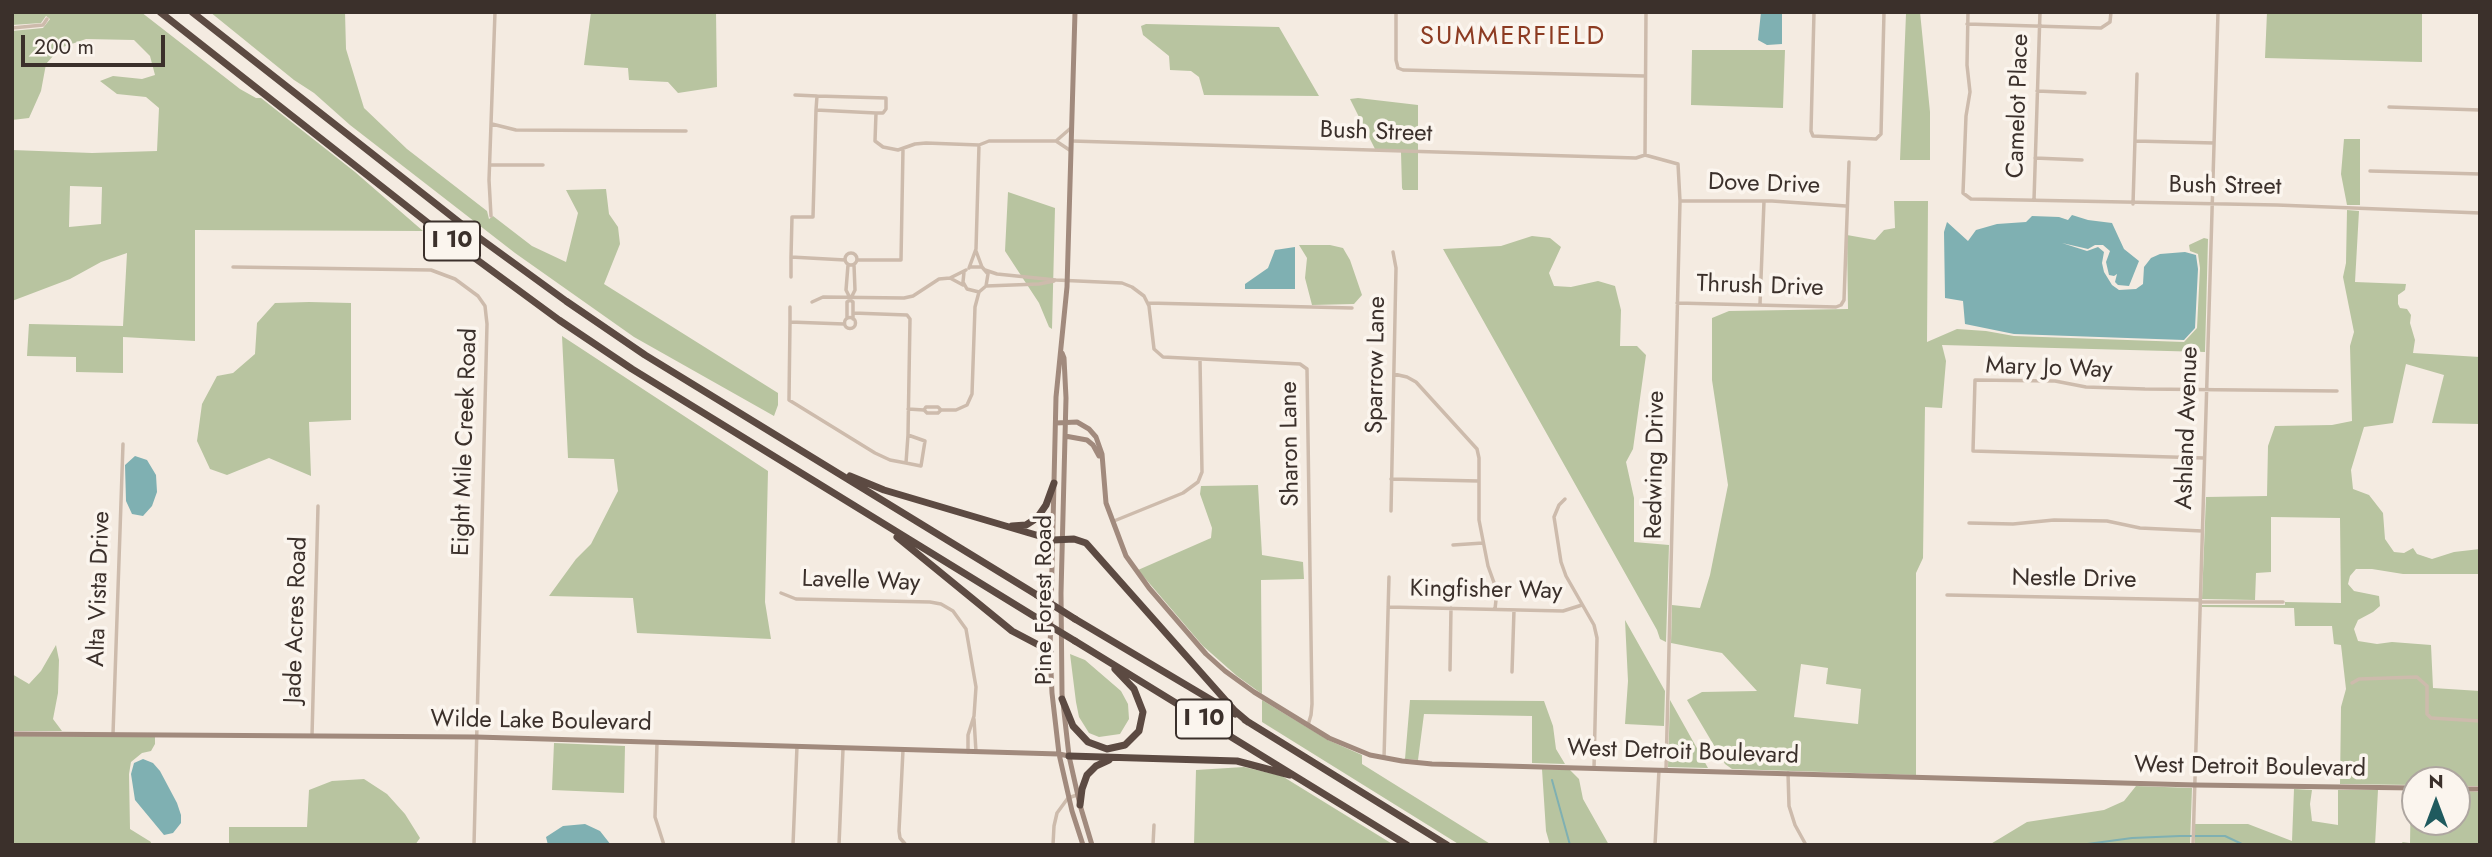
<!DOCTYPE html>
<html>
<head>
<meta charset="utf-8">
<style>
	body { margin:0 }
	#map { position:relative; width:2492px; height:857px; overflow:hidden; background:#f4ebe1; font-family:Jost,sans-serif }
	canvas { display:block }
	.frame { position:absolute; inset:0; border:14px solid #3b302b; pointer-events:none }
	.north { position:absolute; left:2401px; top:766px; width:70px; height:70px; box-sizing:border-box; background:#fbf5ee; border:2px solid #aea6a0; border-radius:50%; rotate:0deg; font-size:19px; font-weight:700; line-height:28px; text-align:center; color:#3b302b }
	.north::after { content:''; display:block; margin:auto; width:24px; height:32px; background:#1f5a5e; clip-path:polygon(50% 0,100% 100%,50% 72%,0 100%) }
	.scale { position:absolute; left:21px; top:35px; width:144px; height:32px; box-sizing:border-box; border:4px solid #3b302b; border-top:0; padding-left:9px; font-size:21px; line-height:24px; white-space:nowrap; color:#3b302b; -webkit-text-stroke:5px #fbf5ee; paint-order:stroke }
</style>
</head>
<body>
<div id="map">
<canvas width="2492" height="857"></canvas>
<div class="frame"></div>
<div class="north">N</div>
<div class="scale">200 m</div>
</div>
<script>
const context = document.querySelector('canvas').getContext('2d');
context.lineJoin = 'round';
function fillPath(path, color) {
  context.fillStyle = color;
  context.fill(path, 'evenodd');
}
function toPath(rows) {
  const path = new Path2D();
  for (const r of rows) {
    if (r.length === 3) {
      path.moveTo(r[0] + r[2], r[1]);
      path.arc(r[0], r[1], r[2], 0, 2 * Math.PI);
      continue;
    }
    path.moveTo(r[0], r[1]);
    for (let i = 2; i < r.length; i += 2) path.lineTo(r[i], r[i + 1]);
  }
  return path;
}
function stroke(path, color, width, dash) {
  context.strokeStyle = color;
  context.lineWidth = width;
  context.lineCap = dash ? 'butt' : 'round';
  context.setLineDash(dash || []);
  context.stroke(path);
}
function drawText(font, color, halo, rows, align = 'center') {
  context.font = font + ' Jost,sans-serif';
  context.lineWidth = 7;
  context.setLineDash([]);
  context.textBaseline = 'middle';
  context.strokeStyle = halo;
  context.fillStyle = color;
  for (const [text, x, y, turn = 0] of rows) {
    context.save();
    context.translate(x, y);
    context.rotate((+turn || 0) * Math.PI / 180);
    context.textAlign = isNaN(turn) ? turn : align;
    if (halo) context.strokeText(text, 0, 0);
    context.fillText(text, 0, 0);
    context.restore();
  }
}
fillPath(toPath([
	[12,12,141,12,240,89,256,98,261,98,355,172,423,231,195,230,195,341,123,337,123,373,76,372,76,357,27,356,29,324,123,326,127,253,101,262,70,279,12,301,12,150,92,153,157,151,159,108,146,97,117,94,100,81,113,76,142,79,155,75,150,56,134,40,86,39,60,48,46,64,41,91,29,118,12,120,12,31,43,28,50,19,46,16,41,23,12,25],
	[70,186,102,187,101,224,69,227],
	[210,12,345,12,346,49,364,108,407,149,487,211,489,219,493,216,532,246,566,262,578,213,566,190,606,189,609,214,618,227,620,244,604,284,778,393,778,405,774,416,634,337,515,253,350,125,314,93,294,80],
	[591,12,716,12,717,87,678,93,668,82,629,80,628,68,584,65],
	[1897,12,1920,12,1930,112,1930,160,1900,160,1906,14],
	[2267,12,2422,12,2422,62,2265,58],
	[1146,24,1279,27,1319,96,1204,95,1199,77,1191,71,1170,70,1169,56,1143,35,1141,26],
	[1692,50,1785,50,1783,108,1691,105],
	[1358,98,1418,105,1418,190,1403,190,1402,188,1401,152,1376,151,1350,99],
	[2344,139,2360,139,2360,205,2347,205,2341,174],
	[1008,192,1055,208,1052,329,1049,327,1039,303,1005,251],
	[1894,201,1928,201,1927,342,1957,329,1986,331,2014,336,2184,342,2197,328,2200,268,2198,254,2190,251,2189,245,2204,238,2208,239,2205,352,1942,345,1946,361,1942,408,1925,407,1923,558,1916,573,1916,775,1732,769,1725,764,1687,700,1702,692,1757,691,1722,653,1671,643,1672,605,1700,608,1710,575,1728,485,1712,380,1712,318,1729,311,1848,309,1847,235,1875,240,1884,230,1895,228],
	[1801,664,1828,668,1826,684,1861,689,1858,724,1794,717],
	[2347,210,2359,211,2355,282,2406,284,2405,290,2398,295,2398,304,2400,308,2407,309,2411,315,2410,323,2415,340,2413,353,2480,357,2480,424,2432,423,2444,375,2406,364,2393,423,2364,427,2351,470,2353,489,2369,495,2383,513,2385,539,2394,552,2404,553,2413,548,2417,554,2432,559,2454,552,2480,549,2480,574,2403,574,2372,569,2356,569,2350,576,2348,584,2354,591,2379,596,2380,606,2373,612,2358,620,2354,629,2358,641,2377,644,2392,642,2431,645,2433,688,2480,691,2480,786,2457,786,2457,780,2415,780,2415,785,2340,784,2341,707,2346,689,2341,645,2334,644,2332,626,2295,626,2294,608,2202,607,2202,605,2285,605,2285,602,2341,603,2340,518,2271,517,2271,572,2256,573,2255,600,2202,599,2206,497,2267,496,2268,446,2275,426,2332,425,2352,421,2350,346,2354,332,2343,277,2346,263],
	[1532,236,1550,238,1561,247,1549,273,1554,286,1571,287,1598,281,1615,286,1621,310,1620,346,1637,346,1646,355,1633,449,1626,462,1634,498,1634,542,1669,545,1666,642,1660,639,1657,630,1443,249,1501,246],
	[1299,245,1330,245,1343,248,1350,260,1362,295,1354,304,1312,305,1305,278,1307,258],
	[309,302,351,303,351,420,309,422,311,476,269,458,227,475,210,469,197,441,202,404,217,376,233,373,255,354,257,323,275,303],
	[562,336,768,471,765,602,771,639,637,633,633,598,549,596,576,559,591,544,618,491,614,459,568,458],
	[1258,485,1262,555,1303,562,1304,579,1261,580,1262,694,1237,676,1203,646,1138,570,1211,538,1212,528,1200,494,1201,486],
	[1625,620,1665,691,1664,726,1625,724,1628,681],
	[56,645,59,660,58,693,53,719,62,731,12,731,12,674,29,684,41,671],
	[1070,654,1085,660,1121,691,1128,704,1129,719,1120,734,1099,737,1089,733,1079,717,1076,702],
	[1262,700,1328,740,1362,755,1362,764,1492,845,1460,845,1262,722],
	[1410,700,1544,701,1553,726,1556,749,1565,764,1532,763,1532,716,1424,714,1418,760,1405,759],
	[1670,700,1708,768,1668,767],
	[12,736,155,737,155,744,151,751,142,753,131,762,129,774,130,829,151,842,150,845,12,845],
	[554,743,625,746,624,793,552,790],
	[1244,767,1282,776,1394,845,1194,845,1196,770],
	[1542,769,1570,770,1579,779,1583,799,1609,845,1550,845,1546,831],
	[364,779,387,794,405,814,420,838,415,845,229,845,229,827,307,827,309,790,332,781],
	[2136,786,2192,788,2190,845,1989,845,2027,822,2104,810,2124,801],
	[2294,789,2312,790,2310,804,2312,821,2338,825,2338,790,2378,790,2375,845,2195,845,2195,824,2248,824,2292,841],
	[2411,791,2415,791,2415,822,2457,822,2457,791,2480,792,2480,845,2404,845,2402,842,2410,843]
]), '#b8c4a0');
fillPath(toPath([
	[1761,12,1782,12,1782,44,1767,45,1758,40],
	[2072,215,2088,220,2112,223,2124,249,2139,261,2129,286,2118,285,2115,282,2117,274,2114,276,2109,275,2106,262,2110,251,2103,245,2095,245,2088,249,2062,243,2087,251,2098,247,2104,252,2102,263,2104,272,2112,285,2119,290,2136,289,2143,284,2144,267,2151,258,2160,254,2185,252,2196,255,2198,269,2195,328,2184,340,2014,334,1965,324,1963,301,1945,298,1944,232,1947,222,1968,241,1976,230,1997,224,2026,222,2032,216,2059,217,2068,220],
	[1295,247,1295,289,1245,289,1245,284,1268,268,1275,250],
	[135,456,147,460,156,475,157,492,152,506,143,516,132,514,126,501,125,465],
	[143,759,153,763,160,771,177,803,181,815,181,823,173,833,164,835,135,800,131,774,134,763],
	[585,824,600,831,611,845,548,845,546,837,563,826]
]), '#7fb0b2');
stroke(toPath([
	[1552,780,1570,845],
	[2080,845,2132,838,2180,836,2225,836,2244,845]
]), '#7fb0b2', 2);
stroke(toPath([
	[1396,12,1396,60,1398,68,1403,70,1645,76],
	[1814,12,1811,131,1813,136,1876,139,1881,134,1884,12],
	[1968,12,1967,65,1970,92,1966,116,1963,193,1971,199,2277,205,2480,213],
	[1967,24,2101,28,2110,22,2111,12],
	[12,28,43,25,47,19],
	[2037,91,2085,93],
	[795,95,817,96,816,110,813,217,792,217,791,257,845,260],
	[2389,107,2480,110],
	[816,110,876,113,883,113,886,109,886,98,817,96],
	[876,113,875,141,883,147,898,150,915,144,926,143,979,145,989,141,1056,141,1071,151],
	[492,124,516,130,686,131],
	[1056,141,1072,127],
	[1072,141,1636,158,1645,155,1678,164,1680,201,1666,770],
	[2135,141,2214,143],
	[1645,155,1646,12],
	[2035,158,2082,160],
	[490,165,543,165],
	[2370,171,2480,174],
	[2034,200,2040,12],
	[1681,201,1772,201,1846,206],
	[2133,204,2137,74],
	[491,216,489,180,495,12],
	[851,259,6],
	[858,260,901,260,903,149],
	[848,265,846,290,850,298],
	[233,267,431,270,455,279,478,296,485,306,487,324,474,845],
	[970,267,982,267],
	[969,268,976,249,979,145],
	[985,270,997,274,1056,280,1122,283,1132,287,1144,296,1149,306,1154,349,1163,357,1300,364,1307,369,1312,704,1311,715,1308,725],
	[964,272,963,282,967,289,979,292,986,286,988,274,982,267,976,251],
	[791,277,791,257],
	[950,278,963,285],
	[986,286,1039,284,1054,281],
	[812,302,823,297,904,298,913,296,939,279,950,278,966,270],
	[1148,303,1352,308],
	[1677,303,1836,307,1841,305,1844,300,1849,162],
	[1760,304,1764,201],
	[790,307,790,322],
	[853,313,907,315,910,319,908,435],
	[850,323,5.5],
	[847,318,847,302,850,300],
	[853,319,853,302,850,300,855,290,854,265],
	[844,324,790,322,789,400,875,453,890,460,906,463,921,466,925,441,908,435,906,463],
	[1394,374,1407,377,1416,382,1477,449,1479,458,1479,520,1488,566,1497,591,1495,609],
	[908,409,924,410,926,407,938,407,941,410],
	[924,410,927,413,938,413,941,410,956,410,967,405,972,394,975,307,979,292],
	[2204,458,1973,451,1975,380,2055,381,2086,387,2145,389,2337,391],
	[1391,479,1478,481],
	[1565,499,1559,505,1554,517,1561,562,1566,576,1594,625,1597,638,1594,768],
	[1391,511,1396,268,1393,252],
	[1114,521,1183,493,1198,482,1202,472,1200,360],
	[1969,523,2013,524,2054,520,2107,521,2140,528,2202,531],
	[1453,545,1483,543],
	[781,593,796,599,930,602,941,604,953,611,966,629,976,687,974,716,968,735,968,752],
	[1947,595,2200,600],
	[2200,602,2283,602],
	[1388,607,1563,611,1582,605],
	[1450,670,1451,608],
	[1512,672,1514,610],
	[2352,683,2359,679,2417,677,2427,686,2427,714,2431,718,2480,721],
	[974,719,976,752],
	[113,734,123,444],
	[312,736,318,506],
	[657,742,655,817,664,845],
	[903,750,899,831,900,838,906,845],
	[1384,758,1389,577],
	[1788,773,1789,806,1795,825,1806,845],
	[793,845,797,746],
	[839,845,843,749],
	[1053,845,1054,826,1057,813,1068,798,1077,795],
	[1153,845,1154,825],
	[1655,845,1659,770],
	[2193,845,2218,12]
]), '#cdbbac', 3.5);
stroke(toPath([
	[1075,12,1067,287,1056,397,1050,651,1052,693,1059,754,1072,811,1083,845],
	[1062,353,1064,358,1066,398,1061,593,1062,694,1069,756,1080,805,1092,845],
	[1056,423,1077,422,1089,429,1096,437,1102,454,1106,503,1126,556,1149,588,1206,654,1225,671,1254,692,1329,738,1370,755,1402,761,1432,764,2195,785,2415,788],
	[1065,436,1087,440,1093,445,1099,456],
	[12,734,476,737,1059,754,1069,756],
	[2457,789,2480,789]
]), '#a18a7d', 5);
stroke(toPath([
	[160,12,442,234,559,320,632,369,1037,618],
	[192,12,478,237,566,301,645,355,1037,595],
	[850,476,884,490,1053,540,1074,539,1086,543,1235,711,1248,722],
	[1012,526,1026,525,1037,518,1046,505,1054,483],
	[897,537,1012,631,1050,651],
	[1075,619,1235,714],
	[1075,641,1407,845],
	[1062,699,1073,726,1088,742,1107,749,1125,745,1139,731,1143,712,1134,689,1115,669],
	[1245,720,1447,845],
	[1069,756,1237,761,1290,775],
	[1080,805,1082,789,1087,775,1096,766,1109,760]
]), '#5c4a42', 7);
stroke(toPath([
	[1037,595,1075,619],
	[1037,618,1075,641]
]), '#5c4a42', 7);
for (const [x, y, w] of [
	[452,241,56],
	[1204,719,56]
]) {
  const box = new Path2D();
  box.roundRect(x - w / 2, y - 19.5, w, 39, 5);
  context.fillStyle = '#fbf5ee';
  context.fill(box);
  stroke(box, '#3b302b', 2);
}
drawText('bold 23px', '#3b302b', null, [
	["I 10",452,241],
	["I 10",1204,719]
]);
drawText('24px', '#3b302b', '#fbf5ee', [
	["Camelot Place",2019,106,-88],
	["Bush Street",1376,133,2],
	["Dove Drive",1764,185,2],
	["Bush Street",2225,187,1],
	["Thrush Drive",1760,287,2],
	["Sparrow Lane",1377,365,-89],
	["Mary Jo Way",2049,369,2],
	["Ashland Avenue",2188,428,-88],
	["Eight Mile Creek Road",466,442,-88],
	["Sharon Lane",1291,444,-91],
	["Redwing Drive",1656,465,-89],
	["Nestle Drive",2074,580,1],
	["Lavelle Way",861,582,2],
	["Alta Vista Drive",100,589,-88],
	["Kingfisher Way",1486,591,1],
	["Pine Forest Road",1045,600,-90],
	["Jade Acres Road",297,620,-88],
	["Wilde Lake Boulevard",541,722,1],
	["West Detroit Boulevard",1683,753,2],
	["West Detroit Boulevard",2250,768,1]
]);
context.letterSpacing = '2px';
drawText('26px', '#8c3b22', '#fbf5ee', [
	["SUMMERFIELD",1513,38]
]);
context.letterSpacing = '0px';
</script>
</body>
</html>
